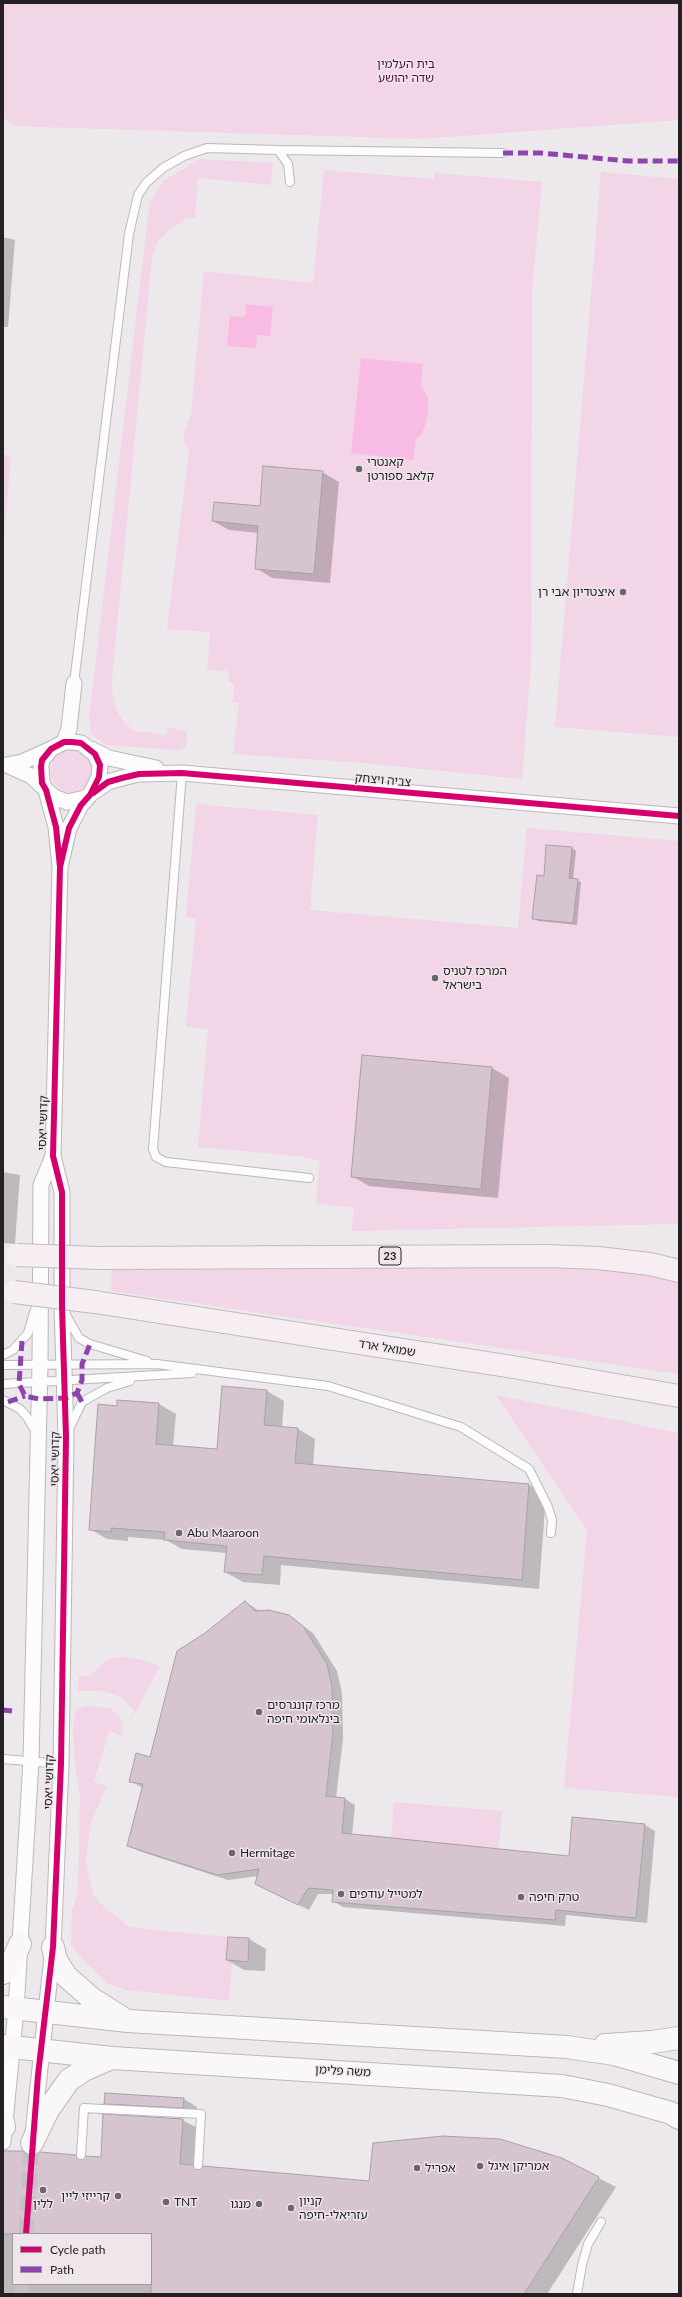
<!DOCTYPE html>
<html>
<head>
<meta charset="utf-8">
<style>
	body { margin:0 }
	#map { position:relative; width:682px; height:2297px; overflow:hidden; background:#ede8eb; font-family:Lato,sans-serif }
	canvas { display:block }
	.frame { position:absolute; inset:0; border:4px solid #242023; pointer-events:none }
	.legend { position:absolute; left:12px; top:2233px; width:140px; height:52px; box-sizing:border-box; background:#efe6ec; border:1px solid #9e979c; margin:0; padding:5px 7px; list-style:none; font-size:12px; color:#242023 }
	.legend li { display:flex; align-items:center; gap:8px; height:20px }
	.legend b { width:20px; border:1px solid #9e979c }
</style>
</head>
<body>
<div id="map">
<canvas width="682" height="2297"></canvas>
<div class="frame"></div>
<ul class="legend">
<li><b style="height:5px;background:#d6006c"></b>Cycle path</li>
<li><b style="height:5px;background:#8e44ad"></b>Path</li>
</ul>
</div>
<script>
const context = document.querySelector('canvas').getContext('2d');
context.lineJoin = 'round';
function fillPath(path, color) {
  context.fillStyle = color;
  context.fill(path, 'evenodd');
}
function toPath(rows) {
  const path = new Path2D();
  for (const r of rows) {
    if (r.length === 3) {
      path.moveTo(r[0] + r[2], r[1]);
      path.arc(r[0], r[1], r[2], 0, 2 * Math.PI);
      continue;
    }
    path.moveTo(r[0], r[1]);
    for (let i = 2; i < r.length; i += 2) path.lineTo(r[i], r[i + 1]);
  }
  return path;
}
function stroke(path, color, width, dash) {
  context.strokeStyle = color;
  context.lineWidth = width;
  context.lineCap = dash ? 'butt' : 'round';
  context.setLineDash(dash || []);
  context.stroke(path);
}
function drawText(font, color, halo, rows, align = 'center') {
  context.font = font + ' Lato,"Noto Sans Hebrew",sans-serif';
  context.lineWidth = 3;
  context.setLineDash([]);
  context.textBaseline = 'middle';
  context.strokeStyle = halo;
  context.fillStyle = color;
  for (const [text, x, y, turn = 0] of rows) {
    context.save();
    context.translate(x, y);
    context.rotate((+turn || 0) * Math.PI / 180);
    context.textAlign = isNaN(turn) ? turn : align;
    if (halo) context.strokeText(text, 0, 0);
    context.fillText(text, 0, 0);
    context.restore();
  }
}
fillPath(toPath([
	[3,3,679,3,679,120,420,139,13,126,3,117],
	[200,159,273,163,271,185,198,178,195,218,187,218,167,232,158,241,152,257,112,679,112,691,116,709,123,721,134,731,166,735,167,727,186,731,187,743,185,748,178,750,106,745,91,734,89,719,148,216,151,201,163,181],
	[324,170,434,179,435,173,542,182,532,292,531,662,522,779,362,763,233,754,239,703,233,702,234,685,228,680,229,671,207,670,210,632,167,629,189,450,184,441,184,432,191,414,204,271,313,283],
	[601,172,679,179,679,737,555,727],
	[3,455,11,455,3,551],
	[71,771,21],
	[196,804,318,815,310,910,518,928,527,828,679,841,679,1224,352,1231,354,1207,316,1204,320,1161,297,1156,198,1147,208,1029,186,1027,196,919,186,917],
	[112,1266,529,1267,627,1272,679,1280,679,1374,111,1291],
	[496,1395,679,1433,679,1797,564,1788,587,1530],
	[124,1657,139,1659,160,1666,128,1726,134,1711,121,1697,102,1691,78,1691,79,1676,89,1676,108,1659],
	[88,1706,111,1709,120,1717,123,1724,122,1735,109,1731,94,1782,107,1786,92,1820,87,1850,86,1864,93,1895,106,1909,128,1926,143,1929,228,1937,226,1960,232,1961,229,2001,127,1990,108,1984,85,1962,71,1945,72,1911,78,1890,80,1797,74,1757,73,1727,76,1709],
	[394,1802,502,1811,494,1897,362,1885,367,1834,391,1837]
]), '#f2d5e7');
fillPath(toPath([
	[246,304,273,307,270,336,257,335,256,348,227,346,230,316,245,317],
	[361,358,423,364,421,385,428,398,428,416,422,434,416,439,413,460,351,453]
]), '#f8bbe3');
fillPath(toPath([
	[3,237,15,240,8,327,3,327],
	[322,472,339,482,330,583,272,578,256,568,259,533,229,530,213,521,261,507],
	[572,848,576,851,573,880,581,882,577,925,538,921,534,918,544,877],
	[492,1068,509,1078,498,1198,369,1186,352,1176],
	[3,1172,20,1175,15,1244,3,1243],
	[267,1391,284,1401,282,1428,298,1429,315,1439,313,1466,529,1485,546,1495,539,1589,281,1565,280,1585,243,1582,225,1572,227,1553,182,1549,166,1540,128,1537,128,1541,107,1539,90,1529,118,1407,159,1404,176,1414,173,1447,218,1450],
	[246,1602,259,1611,289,1616,299,1623,313,1633,337,1671,342,1693,343,1739,336,1798,345,1799,355,1805,352,1835,570,1857,572,1818,645,1825,655,1831,647,1923,566,1915,565,1926,343,1907,333,1901,333,1894,318,1894,309,1910,266,1889,258,1876,228,1880,139,1851,128,1845,143,1788,130,1781,150,1758,205,1634],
	[229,1938,249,1939,266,1949,265,1971,244,1970,227,1960],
	[184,2099,197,2107,196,2115,118,2111,105,2103],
	[182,2120,200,2129,197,2169,200,2170,370,2182,562,2159,616,2187,547,2294,3,2294,3,2151,22,2152,32,2157,75,2156,82,2160,102,2158],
	[13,2234,151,2234,151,2284,13,2284]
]), '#0003');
const building = toPath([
	[263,466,323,471,314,574,255,569,258,526,212,521,214,502,260,506,263,466],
	[546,845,572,847,569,878,578,879,573,923,532,919,537,875,544,876,546,845],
	[362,1055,492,1067,481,1189,351,1177,362,1055],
	[222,1386,267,1390,264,1425,298,1428,295,1463,529,1484,522,1580,264,1556,262,1575,224,1572,227,1546,164,1540,165,1532,111,1528,111,1532,89,1530,98,1404,117,1406,117,1400,159,1403,156,1444,217,1449,222,1386],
	[245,1601,255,1611,269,1610,289,1615,303,1626,327,1664,332,1687,333,1732,326,1796,345,1798,342,1833,569,1856,572,1817,645,1824,636,1918,556,1910,555,1920,332,1902,333,1890,308,1888,298,1905,255,1884,259,1869,217,1875,127,1846,143,1784,129,1782,136,1753,150,1757,177,1651,205,1633,245,1601],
	[228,1937,249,1938,248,1962,226,1960,228,1937],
	[105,2093,184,2098,183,2108,104,2104,105,2093],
	[103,2114,183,2119,180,2164,193,2165,197,2170,203,2166,369,2181,373,2143,443,2136,500,2139,562,2158,599,2177,524,2294,151,2294,151,2234,3,2234,3,2151,22,2151,33,2155,40,2152,76,2155,81,2160,86,2156,101,2157,103,2114]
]);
fillPath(building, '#d6c5d1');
stroke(building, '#a6a2a4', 1);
stroke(toPath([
	[26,2234,31,2151],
	[22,2294,22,2284]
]), '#c5c0c3', 15, [15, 8]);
const service = toPath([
	[278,150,503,153],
	[74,683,129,234,138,195,146,183,163,168,184,156,207,148,278,150,288,164,290,182],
	[182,773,153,1149,156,1157,166,1162,309,1178],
	[66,1315,79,1338,90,1344,147,1361],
	[3,1355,13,1350,28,1333,35,1309],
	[3,1365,157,1364,328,1386,461,1427,529,1469,548,1507,552,1520,551,1533],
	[3,1384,192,1373],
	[3,1400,20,1409,27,1417,36,1432],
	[70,1427,82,1402,107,1388,130,1381],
	[3,1759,61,1764],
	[81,2155,84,2108,201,2114,198,2165],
	[577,2294,582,2265,588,2244,601,2222]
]);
const minor = toPath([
	[64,742,69,729,74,683],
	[91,749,109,758,156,768],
	[6,765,22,762,51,749],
	[7,765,31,776,54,797,67,802,85,798,108,782,122,778,139,774,182,773,679,816],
	[33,2133,53,1947,61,1764,66,1437,62,1306,62,1192,53,1156,60,867,56,827,46,790,42,783,41,767,42,760,51,749,64,742,72,742,81,743,95,754,100,765,99,777,90,795,81,805,69,828,60,867],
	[3,2142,16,2009,31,1761,40,1364,41,1185,53,1156]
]);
const secondary = toPath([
	[53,1947,56,1960,66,1976,91,1998,124,2019],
	[3,1973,12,1962,20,1944],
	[3,2007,128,2021,567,2047,614,2054,679,2073],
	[605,2045,652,2042,679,2038],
	[3,2046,112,2058,562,2086,608,2095,671,2113,679,2118],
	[3,2122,4,2127],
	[32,2143,48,2110,69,2080,84,2070,109,2059]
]);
const trunk = toPath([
	[99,1258,547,1256,598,1258,650,1264,679,1271],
	[95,1302,513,1367,679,1396]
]);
stroke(service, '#bcb8ba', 10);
stroke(minor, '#bcb8ba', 17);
stroke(secondary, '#bcb8ba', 24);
stroke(trunk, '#c3b9c0', 24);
stroke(service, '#fcfcfc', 8);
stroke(minor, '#fcfcfc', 15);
stroke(secondary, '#faf7f9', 22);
stroke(trunk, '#f6eef3', 22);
const trunkBridge = toPath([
	[17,1255,99,1258],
	[14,1292,95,1302]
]);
stroke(trunkBridge, '#c3b9c0', 24, []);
stroke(trunkBridge, '#f6eef3', 22);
stroke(toPath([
	[503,153,541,153,628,161,679,161],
	[22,1341,19,1384,25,1396,39,1399,66,1398,77,1393,82,1380,82,1364,90,1344],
	[77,1393,82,1402],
	[8,1402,25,1396],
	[3,1710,12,1711]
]), '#8e44ad', 5, [10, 5]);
stroke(toPath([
	[93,793,108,782,122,778,139,774,182,773,679,816],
	[26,2234,38,2075,53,1947,61,1764,66,1437,62,1306,62,1192,53,1156,60,867,56,827,46,790,42,783,41,767,42,760,51,749,64,742,72,742,81,743,95,754,100,765,99,777,90,795,81,805,69,828,60,867]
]), '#d6006c', 6);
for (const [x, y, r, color] of [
	[359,469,4,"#6a6669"],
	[623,592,4,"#6a6669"],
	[435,978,4,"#6a6669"],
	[179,1533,4,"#6a6669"],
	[259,1712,4,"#6a6669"],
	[232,1853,4,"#6a6669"],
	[341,1894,4,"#6a6669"],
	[521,1897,4,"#6a6669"],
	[480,2166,4,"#6a6669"],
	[417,2168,4,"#6a6669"],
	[43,2190,4,"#6a6669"],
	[118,2196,4,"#6a6669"],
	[166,2202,4,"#6a6669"],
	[259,2204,4,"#6a6669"],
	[291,2208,4,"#6a6669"]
]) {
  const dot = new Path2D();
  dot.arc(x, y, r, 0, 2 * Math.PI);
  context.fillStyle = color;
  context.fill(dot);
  stroke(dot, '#efe6ec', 1.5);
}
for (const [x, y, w] of [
	[390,1256,22]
]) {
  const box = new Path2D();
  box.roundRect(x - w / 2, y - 9, w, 18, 3);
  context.fillStyle = '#efe6ec';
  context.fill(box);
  stroke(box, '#242023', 1);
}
drawText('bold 11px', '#242023', null, [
	["23",390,1256]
]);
drawText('12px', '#540c42', '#efe6ec', [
	["בית העלמין",406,64],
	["שדה יהושע",406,78]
]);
drawText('12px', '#242023', '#efe6ec', [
	["קאנטרי",367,462],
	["קלאב ספורטן",367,476],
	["איצטדיון אבי רן",615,592,"right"],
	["המרכז לטניס",443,971],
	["בישראל",443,985],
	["Abu Maaroon",187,1533],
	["מרכז קונגרסים",267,1705],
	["בינלאומי חיפה",267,1719],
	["Hermitage",240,1853],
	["למטייל עודפים",349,1894],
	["טרק חיפה",529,1897],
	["אמריקן איגל",488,2166],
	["אפריל",425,2168],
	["קרייזי ליין",110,2196,"right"],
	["קניון",299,2201],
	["עזריאלי-חיפה",299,2215],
	["TNT",174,2202],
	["ללין",43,2204,"center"],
	["מנגו",251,2204,"right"]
], 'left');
drawText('12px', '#242023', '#efe6ec', [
	["צביה ויצחק",383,780,5],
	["קדושי יאסי",43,1123,-88],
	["שמואל ארד",387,1348,9],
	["קדושי יאסי",55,1459,-89],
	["קדושי יאסי",49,1782,-88],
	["משה פלימן",343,2071,3]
]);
</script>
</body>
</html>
